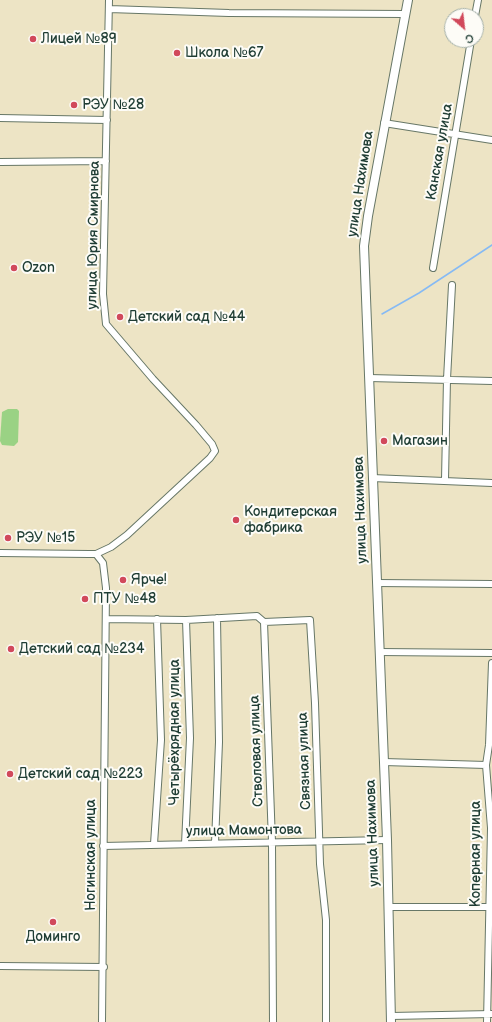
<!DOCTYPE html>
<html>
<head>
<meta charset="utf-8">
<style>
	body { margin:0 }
	#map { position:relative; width:492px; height:1022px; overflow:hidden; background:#ede4c5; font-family:"Balsamiq Sans",sans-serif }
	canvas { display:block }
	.north { position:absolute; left:444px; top:8px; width:40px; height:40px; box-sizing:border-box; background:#fdfcf7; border:1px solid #a4b0a9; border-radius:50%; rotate:152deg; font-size:11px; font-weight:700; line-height:16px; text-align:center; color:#1f3d34 }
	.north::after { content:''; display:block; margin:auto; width:14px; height:18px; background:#d1495b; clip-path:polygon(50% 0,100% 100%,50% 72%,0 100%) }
</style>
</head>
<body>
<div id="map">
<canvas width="492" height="1022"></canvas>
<div class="north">С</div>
</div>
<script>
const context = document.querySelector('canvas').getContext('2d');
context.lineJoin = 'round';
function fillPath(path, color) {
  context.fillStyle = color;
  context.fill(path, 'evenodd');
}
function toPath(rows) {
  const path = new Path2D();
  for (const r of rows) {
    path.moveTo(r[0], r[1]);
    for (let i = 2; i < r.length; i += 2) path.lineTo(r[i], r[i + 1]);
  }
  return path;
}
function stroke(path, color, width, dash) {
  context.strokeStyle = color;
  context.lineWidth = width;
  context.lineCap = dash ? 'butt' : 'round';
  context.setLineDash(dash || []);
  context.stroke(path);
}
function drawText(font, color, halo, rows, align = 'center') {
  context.font = font + ' "Balsamiq Sans",sans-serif';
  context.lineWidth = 4;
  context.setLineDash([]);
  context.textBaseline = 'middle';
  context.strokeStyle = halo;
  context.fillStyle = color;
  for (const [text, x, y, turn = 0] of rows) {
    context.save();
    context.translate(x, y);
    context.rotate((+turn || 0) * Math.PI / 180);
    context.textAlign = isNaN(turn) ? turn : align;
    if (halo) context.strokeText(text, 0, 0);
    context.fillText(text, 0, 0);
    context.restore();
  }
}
fillPath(toPath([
	[8,409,17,409,19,411,18,442,14,446,2,445,0,441,2,412]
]), '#9ad284');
stroke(toPath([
	[382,314,419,293,492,245]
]), '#86baf4', 1.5);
const minor = toPath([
	[109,9,229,13,404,14],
	[475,16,478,0],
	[0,118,107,120],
	[384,123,492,140],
	[0,162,106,161],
	[433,268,471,40],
	[369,378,492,381],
	[372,478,492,483],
	[445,480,447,379,452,285],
	[0,553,89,554,96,554,111,547,127,535,210,458,215,451,212,444,196,425,153,379,106,324,103,294,109,0],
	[96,554,103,563,106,588,102,1022],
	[377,583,492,584],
	[106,619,186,620,257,616,264,622,310,620,315,703,320,864,326,920,326,1022],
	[264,622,272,842,273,1022],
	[379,652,492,653],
	[384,762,486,765],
	[215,843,219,742,217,618],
	[154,844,161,740,157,619],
	[185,844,190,738,186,620],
	[103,846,387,840],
	[388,907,492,907],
	[0,966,104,967],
	[391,1016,492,1014],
	[487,1022,491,828,486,765,489,745,492,663]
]);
const major = toPath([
	[391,1022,387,840,364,246,368,216,408,0]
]);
stroke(minor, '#677767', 8);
stroke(major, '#677767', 10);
stroke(minor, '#fff', 6);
stroke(major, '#fff', 8);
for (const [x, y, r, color] of [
	[33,39,4,"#d1495b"],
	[177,53,4,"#d1495b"],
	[74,105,4,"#d1495b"],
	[14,268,4,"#d1495b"],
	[120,317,4,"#d1495b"],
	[384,441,4,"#d1495b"],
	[236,520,4,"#d1495b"],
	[8,538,4,"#d1495b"],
	[123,580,4,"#d1495b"],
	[85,599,4,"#d1495b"],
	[11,649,4,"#d1495b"],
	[10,774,4,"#d1495b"],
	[53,922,4,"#d1495b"]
]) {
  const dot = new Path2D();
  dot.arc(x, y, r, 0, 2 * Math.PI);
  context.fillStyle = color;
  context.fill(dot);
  stroke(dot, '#fdfcf7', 1.5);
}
drawText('14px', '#1f3d34', '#fdfcf7', [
	["Лицей №89",41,39],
	["Школа №67",185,53],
	["РЭУ №28",82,105],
	["Ozon",22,268],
	["Детский сад №44",128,317],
	["Магазин",392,441],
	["Кондитерская",244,512],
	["фабрика",244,528],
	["РЭУ №15",16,538],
	["Ярче!",131,580],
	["ПТУ №48",93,599],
	["Детский сад №234",19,649],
	["Детский сад №223",18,774],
	["Доминго",53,937,"center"]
], 'left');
drawText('14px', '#1f3d34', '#fdfcf7', [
	["Канская улица",440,152,-80],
	["улица Нахимова",361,184,-81],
	["улица Юрия Смирнова",94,235,-89],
	["улица Нахимова",361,510,-92],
	["Четырёхрядная улица",175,732,-90],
	["Стволовая улица",257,751,-92],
	["Связная улица",305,761,-92],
	["улица Мамонтова",244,831,-1],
	["улица Нахимова",373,833,-92],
	["Коперная улица",476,854,-90],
	["Ногинская улица",91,855,-90]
]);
</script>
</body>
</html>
